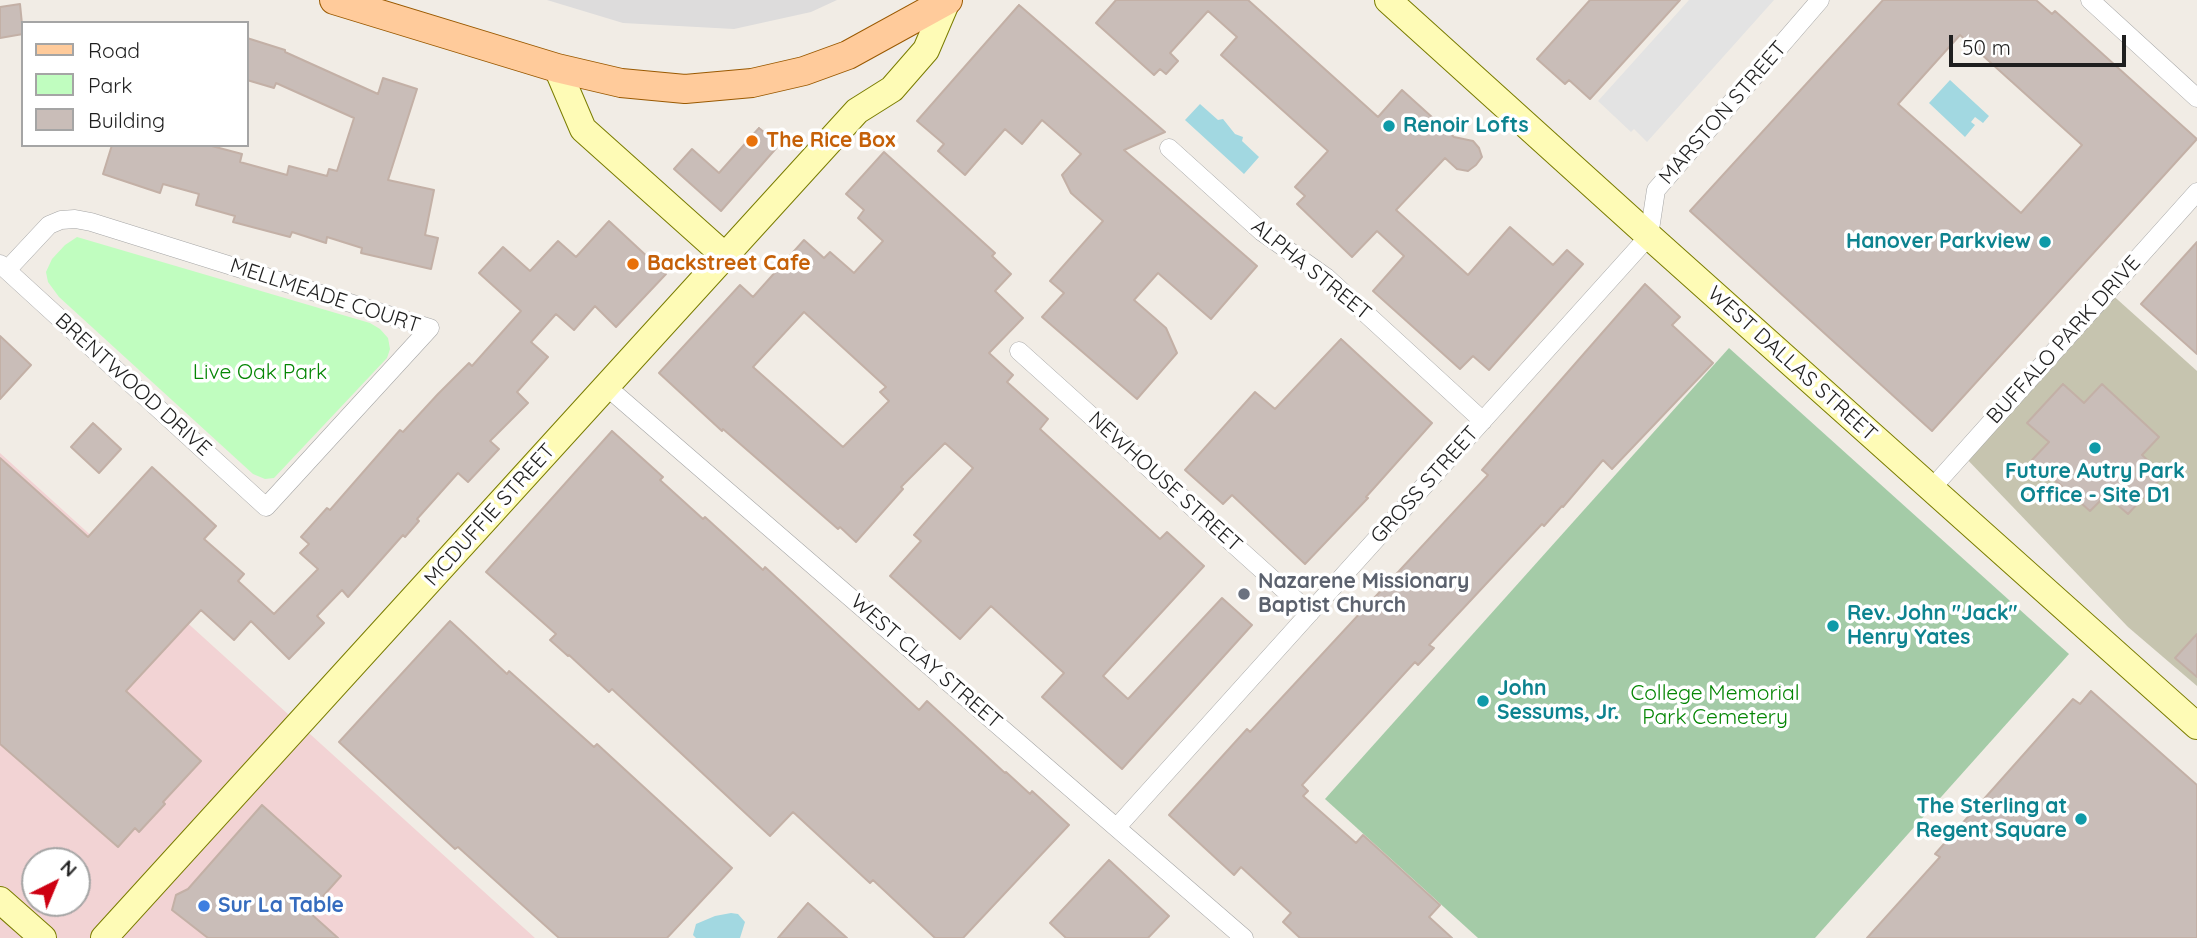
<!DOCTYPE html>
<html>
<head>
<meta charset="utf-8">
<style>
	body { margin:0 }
	#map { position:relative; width:2197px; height:938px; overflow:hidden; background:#f1ece5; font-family:Quicksand,sans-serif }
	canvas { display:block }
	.legend { position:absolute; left:21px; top:21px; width:228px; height:126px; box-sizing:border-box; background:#fff; border:2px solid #a5a5a5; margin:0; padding:9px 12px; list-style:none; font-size:21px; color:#1f1f1f }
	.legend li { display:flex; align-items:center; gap:14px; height:35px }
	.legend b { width:35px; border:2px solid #a5a5a5 }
	.north { position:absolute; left:21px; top:847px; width:70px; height:70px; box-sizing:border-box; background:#fff; border:2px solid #a5a5a5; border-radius:50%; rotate:43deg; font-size:19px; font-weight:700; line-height:28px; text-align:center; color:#1f1f1f }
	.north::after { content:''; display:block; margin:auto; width:24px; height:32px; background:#ce0012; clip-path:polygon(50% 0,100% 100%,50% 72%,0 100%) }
	.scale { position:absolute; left:1949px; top:35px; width:177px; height:32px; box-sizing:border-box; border:4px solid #1f1f1f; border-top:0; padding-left:9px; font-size:21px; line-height:24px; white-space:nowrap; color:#1f1f1f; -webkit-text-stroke:5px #fff; paint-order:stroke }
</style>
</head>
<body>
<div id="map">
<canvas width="2197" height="938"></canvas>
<ul class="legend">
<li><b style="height:9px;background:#ffcb9b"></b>Road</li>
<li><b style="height:19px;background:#c0fdbf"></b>Park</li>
<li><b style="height:19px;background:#c9bdb8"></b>Building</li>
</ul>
<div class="north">N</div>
<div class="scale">50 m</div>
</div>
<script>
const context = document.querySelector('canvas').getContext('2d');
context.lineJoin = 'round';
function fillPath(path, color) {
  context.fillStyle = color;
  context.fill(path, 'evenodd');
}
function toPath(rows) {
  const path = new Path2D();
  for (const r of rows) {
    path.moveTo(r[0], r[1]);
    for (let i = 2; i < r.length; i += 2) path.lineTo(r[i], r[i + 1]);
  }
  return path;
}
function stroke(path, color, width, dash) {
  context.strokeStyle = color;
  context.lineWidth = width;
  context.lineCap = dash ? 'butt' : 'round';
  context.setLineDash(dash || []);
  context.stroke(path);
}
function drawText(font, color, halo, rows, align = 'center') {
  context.font = font + ' Quicksand,sans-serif';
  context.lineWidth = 7;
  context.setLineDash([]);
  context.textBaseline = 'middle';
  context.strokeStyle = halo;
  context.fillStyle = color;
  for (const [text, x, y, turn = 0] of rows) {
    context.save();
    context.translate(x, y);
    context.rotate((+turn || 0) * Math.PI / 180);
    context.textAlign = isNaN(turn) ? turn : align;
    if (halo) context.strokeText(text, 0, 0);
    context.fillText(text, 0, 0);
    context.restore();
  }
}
fillPath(toPath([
	[547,0,837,0,811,12,734,29,623,23]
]), '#dddcdc');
fillPath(toPath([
	[0,453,535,938,0,938],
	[35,861,77,861,77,903,35,903]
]), '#f2d3d4');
fillPath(toPath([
	[2108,291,2197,371,2197,686,2128,627,1962,454]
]), '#c6c4af');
fillPath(toPath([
	[1729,348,2069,654,1815,938,1478,938,1325,799]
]), '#a4cba7');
fillPath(toPath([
	[77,237,370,323,380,329,388,338,390,349,387,358,274,478,265,479,253,474,59,297,48,282,46,272,52,259,65,245]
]), '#c0fdbf');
fillPath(toPath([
	[1689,0,1774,0,1647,142,1634,129,1631,132,1598,101]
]), '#e3e3e3');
fillPath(toPath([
	[1950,80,1989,116,1983,123,1975,117,1971,122,1975,125,1965,137,1929,103],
	[1200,104,1218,120,1223,119,1235,134,1243,137,1242,141,1259,157,1244,174,1185,120],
	[731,913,738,914,745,922,740,938,696,938,693,935,696,924,715,916]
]), '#a2d8e1');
const building = toPath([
	[1116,0,1248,0,1378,117,1402,90,1454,137,1473,141,1479,148,1482,157,1476,165,1468,171,1457,169,1445,158,1396,210,1468,275,1510,227,1553,265,1567,250,1583,264,1489,370,1473,356,1460,369,1373,291,1404,256,1377,231,1352,257,1297,204,1305,196,1295,187,1328,151,1221,55,1237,37,1208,11,1170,53,1178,61,1166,74,1160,69,1154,75,1096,23,1116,0],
	[1590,0,1680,0,1590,99,1569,80,1565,84,1537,59,1590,0],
	[1883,0,2036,0,2052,14,2055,11,2197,139,1932,431,1690,211,1883,0],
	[1960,35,2082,145,2021,213,1898,104,1960,35],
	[20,4,23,34,0,38,0,7,20,4],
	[1019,5,1165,132,1124,150,1257,266,1211,319,1158,273,1134,300,1166,328,1177,353,1137,399,1042,317,1064,293,1050,281,1103,221,1071,193,1062,175,1081,154,1042,120,1022,144,1005,129,965,175,938,151,944,144,917,121,1019,5],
	[247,38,285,50,285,52,378,94,383,78,417,89,388,180,434,190,425,235,438,238,431,269,361,253,362,248,327,237,326,243,292,232,290,237,233,222,235,216,196,205,199,194,163,184,160,193,103,174,112,145,208,145,242,154,240,162,287,175,289,166,327,176,329,169,337,171,354,118,276,83,274,88,247,80,247,38],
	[759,128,779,145,721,211,674,169,692,149,719,173,759,128],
	[884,152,995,253,992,256,1011,274,995,291,1023,318,989,353,1013,375,1007,382,1048,419,1040,429,1160,539,1167,532,1204,566,1103,676,1128,699,1222,598,1252,625,1122,769,1042,697,1064,673,991,606,960,639,890,576,921,541,914,535,973,468,945,443,901,487,903,489,856,542,840,527,838,529,723,429,722,431,659,373,740,285,753,297,804,240,824,258,830,252,854,273,883,241,858,218,864,210,846,194,884,152],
	[804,312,886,387,880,392,889,401,843,447,753,367,804,312],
	[609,221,666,274,616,327,595,306,574,330,556,314,531,342,548,357,517,392,528,403,490,441,499,449,468,482,458,473,417,519,419,521,405,537,403,535,348,597,342,590,317,616,324,623,289,659,251,621,234,640,201,610,126,691,201,761,163,802,165,804,139,832,135,828,118,847,0,744,0,458,88,537,152,467,216,526,204,539,244,574,238,581,274,614,318,569,300,553,309,544,301,537,327,508,330,510,400,430,403,432,438,394,469,363,472,366,521,311,479,273,503,247,530,271,558,241,576,257,609,221],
	[2197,242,2197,354,2141,304,2197,242],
	[1645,284,1680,317,1672,325,1713,363,1612,469,1603,460,1563,507,1562,506,1544,526,1542,524,1429,645,1434,648,1418,665,1415,662,1302,785,1308,791,1303,796,1356,843,1363,835,1440,905,1429,917,1452,938,1300,938,1283,922,1291,913,1241,867,1234,875,1169,815,1247,729,1250,732,1488,475,1482,470,1645,284],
	[0,336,31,365,0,399,0,336],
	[1341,339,1432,423,1366,497,1368,498,1305,564,1232,495,1223,504,1185,470,1255,392,1275,409,1341,339],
	[2063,384,2084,403,2102,384,2159,437,2142,455,2164,475,2128,514,2106,495,2090,511,2032,460,2049,442,2027,423,2063,384],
	[93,423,121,449,99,473,71,447,93,423],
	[612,431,663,477,660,480,703,519,705,517,763,570,765,567,919,710,927,701,1005,773,1006,772,1030,794,1032,791,1069,825,963,938,935,938,873,880,870,883,793,812,770,836,612,689,609,692,569,655,568,656,550,640,556,634,486,572,612,431],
	[450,621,507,674,509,671,594,747,597,744,732,868,667,938,559,938,458,847,455,849,339,742,450,621],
	[2197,634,2197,677,2175,658,2197,634],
	[2091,691,2197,785,2197,938,1867,938,1940,857,1935,854,2073,699,2080,704,2091,691],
	[262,805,341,876,309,912,338,938,208,938,172,910,176,895,188,889,262,805],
	[1109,860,1169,916,1148,938,1066,938,1050,923,1109,860],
	[808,903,847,938,778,938,808,903]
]);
fillPath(building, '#c9bdb8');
stroke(building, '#c3b0a6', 2);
const street = toPath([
	[2090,0,2197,98],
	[1169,148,1262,232,1326,277,1483,421],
	[0,264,266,507,430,328,91,222,75,219,61,220,49,225,7,270],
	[1019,351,1310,613],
	[607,387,1244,938],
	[1932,488,2197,192],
	[1117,827,1649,236,1656,190,1820,0]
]);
const secondary = toPath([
	[1388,0,1649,236,2197,726],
	[557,68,583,129,726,257],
	[0,900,43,938],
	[104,938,857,111,892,89,926,50,947,1]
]);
const primary = toPath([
	[334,0,557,68,621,83,685,89,752,83,804,71,848,55,948,0]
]);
stroke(street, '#a6a6a6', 19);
stroke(secondary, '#7a7c00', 28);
stroke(primary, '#9a5900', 30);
stroke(street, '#fff', 18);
stroke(secondary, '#fefbb6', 26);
stroke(primary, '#ffcb9b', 28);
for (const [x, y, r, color] of [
	[1389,126,7,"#0f9aa8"],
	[752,141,7,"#e8710a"],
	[2045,242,7,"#0f9aa8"],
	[633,264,7,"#e8710a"],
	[2095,448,7,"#0f9aa8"],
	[1244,594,7,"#6b7280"],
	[1833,626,7,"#0f9aa8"],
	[1483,701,7,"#0f9aa8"],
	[2081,819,7,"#0f9aa8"],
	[204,906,7,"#3f7fe0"]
]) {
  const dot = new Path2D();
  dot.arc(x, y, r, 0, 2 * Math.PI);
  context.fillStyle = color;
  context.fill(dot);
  stroke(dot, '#fff', 2.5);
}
drawText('21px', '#1f1f1f', '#fff', [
	["MARSTON STREET",1723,113,-49],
	["ALPHA STREET",1311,270,39],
	["MELLMEADE COURT",325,296,18],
	["BUFFALO PARK DRIVE",2064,340,-48],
	["WEST DALLAS STREET",1792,364,42],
	["BRENTWOOD DRIVE",133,385,42],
	["NEWHOUSE STREET",1165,482,42],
	["GROSS STREET",1425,485,-48],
	["MCDUFFIE STREET",490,515,-48],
	["WEST CLAY STREET",926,662,41]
]);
drawText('bold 21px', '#0d838f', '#fff', [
	["Renoir Lofts",1403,126],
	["Hanover Parkview",2031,242,"right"],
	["Future Autry Park",2095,472,"center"],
	["Office - Site D1",2095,496,"center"],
	["Rev. John \"Jack\"",1847,614],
	["Henry Yates",1847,638],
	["John",1497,689],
	["Sessums, Jr.",1497,713],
	["The Sterling at",2067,807,"right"],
	["Regent Square",2067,831,"right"]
], 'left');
drawText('bold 21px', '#c56008', '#fff', [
	["The Rice Box",766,141],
	["Backstreet Cafe",647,264]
], 'left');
drawText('21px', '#058604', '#fff', [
	["Live Oak Park",260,373],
	["College Memorial",1715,694],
	["Park Cemetery",1715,718]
]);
drawText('bold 21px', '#5b616d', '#fff', [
	["Nazarene Missionary",1258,582],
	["Baptist Church",1258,606]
], 'left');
drawText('bold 21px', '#366cbe', '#fff', [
	["Sur La Table",218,906]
], 'left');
</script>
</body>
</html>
